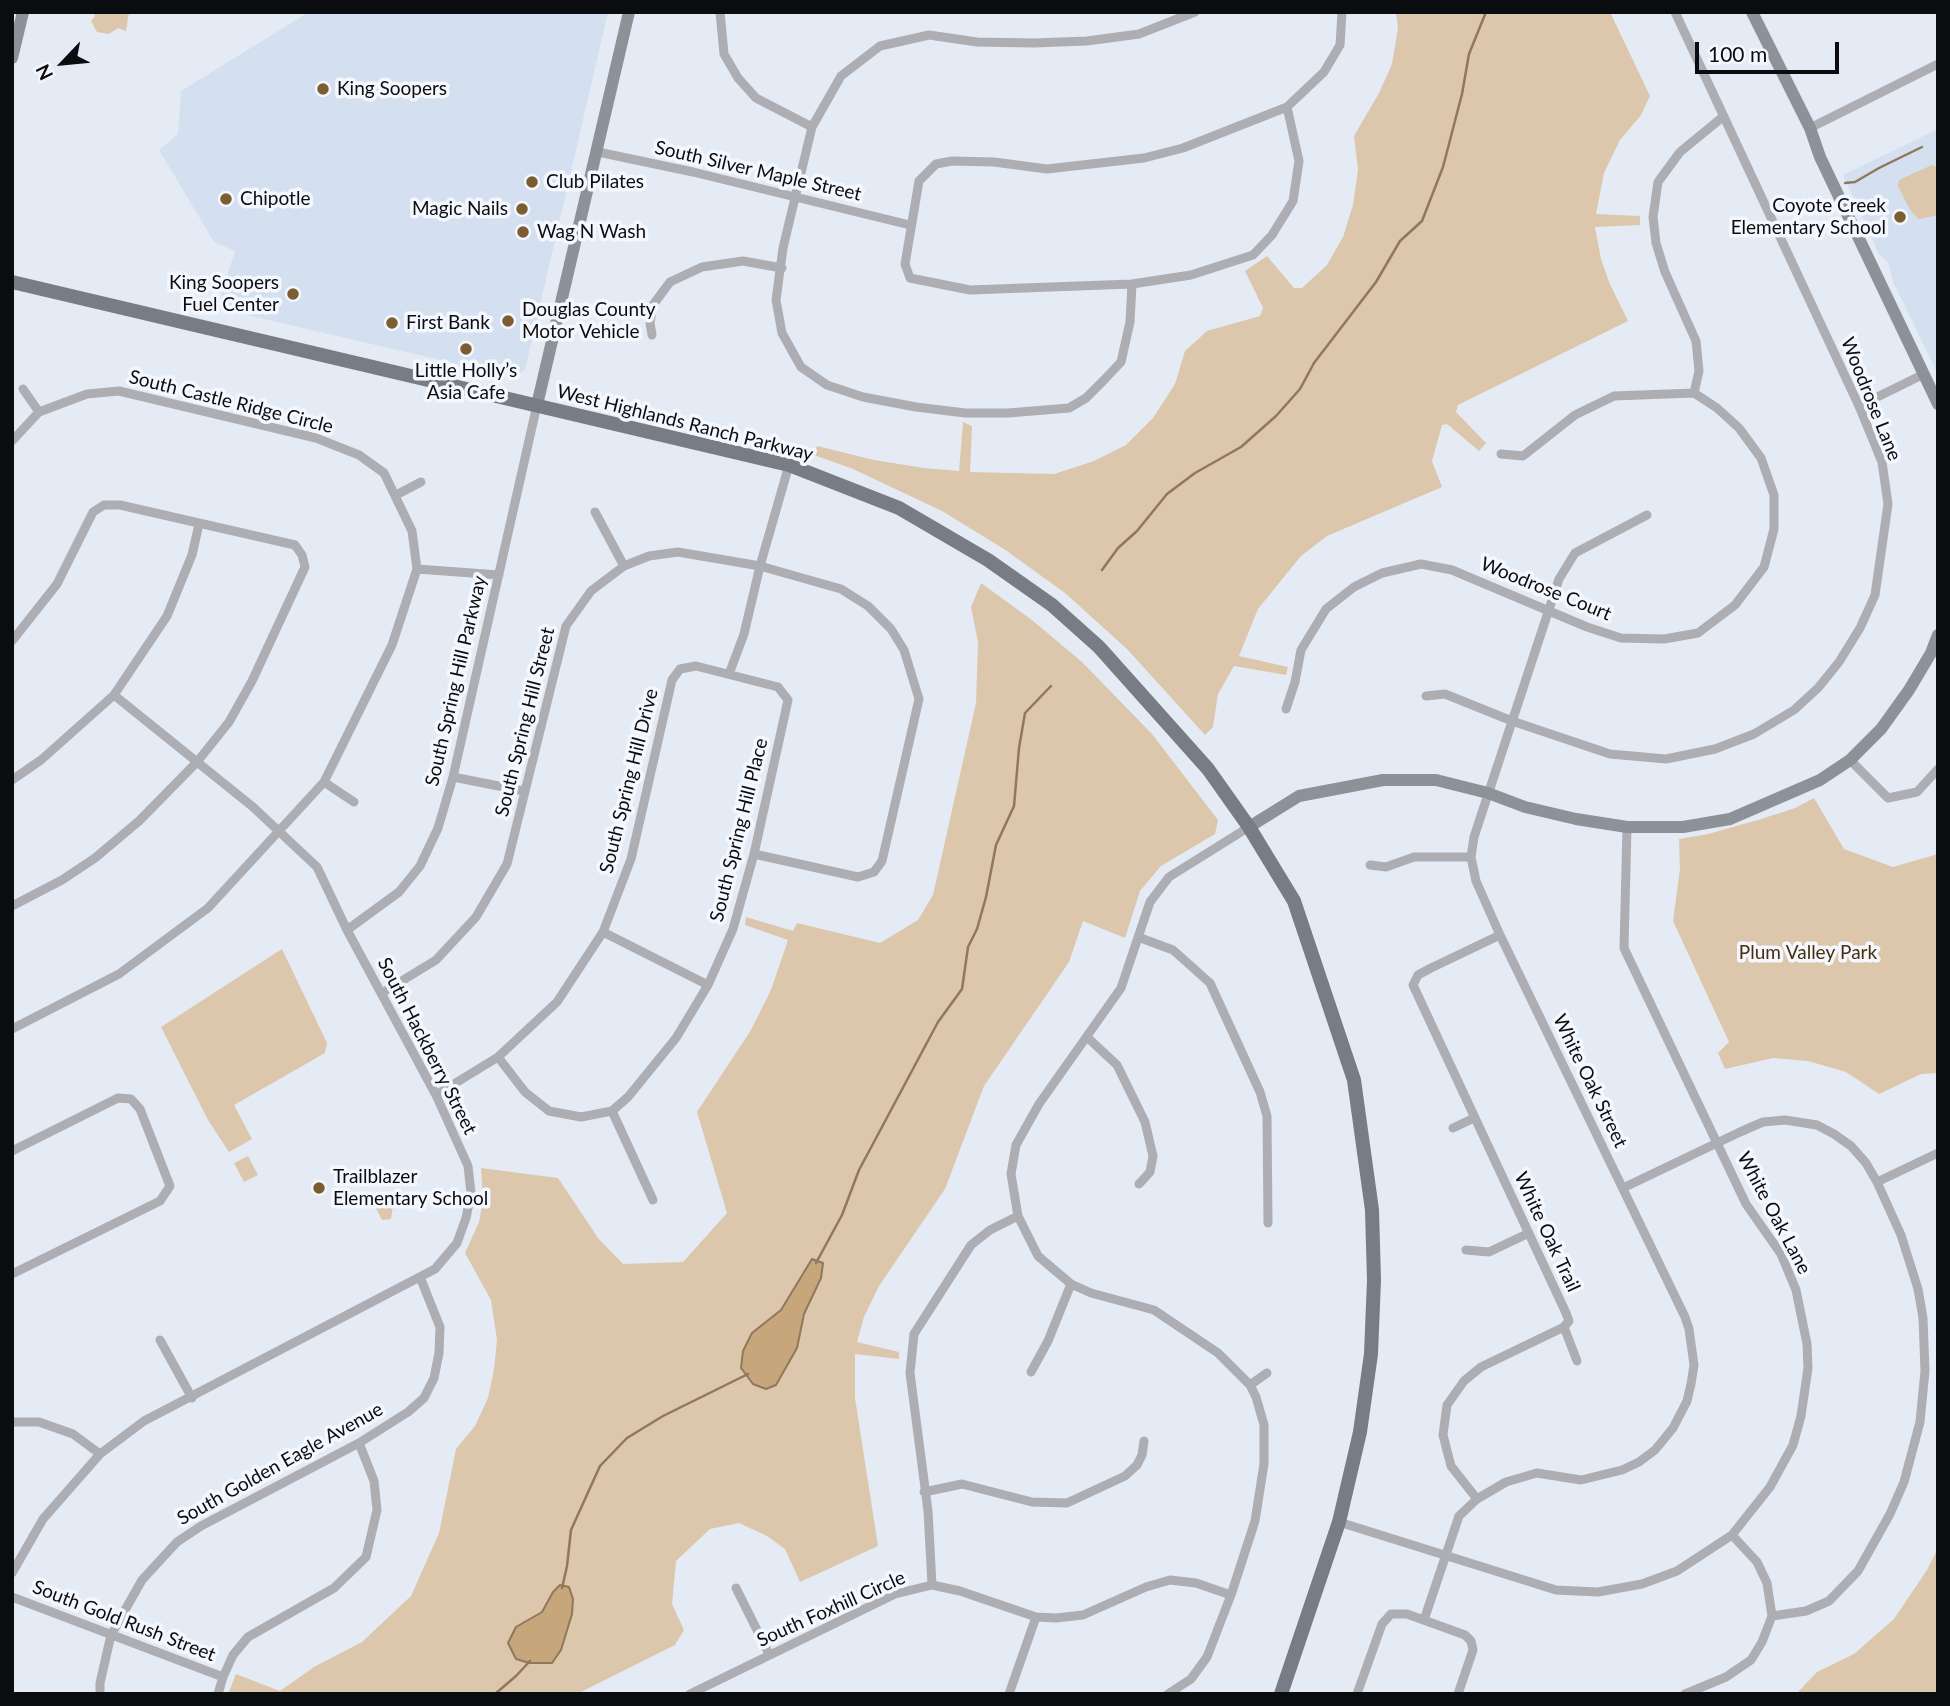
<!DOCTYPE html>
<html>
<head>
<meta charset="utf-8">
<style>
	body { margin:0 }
	#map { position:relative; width:1950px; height:1706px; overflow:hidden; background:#e4ebf5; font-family:Lato,sans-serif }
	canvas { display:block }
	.frame { position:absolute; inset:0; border:14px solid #0b0c10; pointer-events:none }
	.north { position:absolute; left:28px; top:28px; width:70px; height:70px; -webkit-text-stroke:5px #f4f8fe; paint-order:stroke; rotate:244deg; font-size:19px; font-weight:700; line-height:28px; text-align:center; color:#0b0c10 }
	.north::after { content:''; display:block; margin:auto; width:24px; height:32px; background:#0b0c10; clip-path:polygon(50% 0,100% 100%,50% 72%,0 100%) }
	.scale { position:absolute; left:1695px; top:42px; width:144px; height:32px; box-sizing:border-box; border:4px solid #0b0c10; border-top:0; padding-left:9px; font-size:21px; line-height:24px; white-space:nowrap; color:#0b0c10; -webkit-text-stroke:5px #f4f8fe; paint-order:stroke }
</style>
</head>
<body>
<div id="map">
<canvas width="1950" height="1706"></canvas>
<div class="frame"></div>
<div class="north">N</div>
<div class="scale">100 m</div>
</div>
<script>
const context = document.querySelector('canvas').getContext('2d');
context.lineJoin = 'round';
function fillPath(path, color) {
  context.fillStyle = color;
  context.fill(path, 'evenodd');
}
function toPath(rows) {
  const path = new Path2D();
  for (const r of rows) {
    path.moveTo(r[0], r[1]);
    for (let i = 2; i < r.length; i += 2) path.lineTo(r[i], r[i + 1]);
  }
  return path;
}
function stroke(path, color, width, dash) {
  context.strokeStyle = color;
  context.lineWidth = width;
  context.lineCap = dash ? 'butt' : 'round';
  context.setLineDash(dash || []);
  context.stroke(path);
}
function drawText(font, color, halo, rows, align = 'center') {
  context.font = font + ' Lato,sans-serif';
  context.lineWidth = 7;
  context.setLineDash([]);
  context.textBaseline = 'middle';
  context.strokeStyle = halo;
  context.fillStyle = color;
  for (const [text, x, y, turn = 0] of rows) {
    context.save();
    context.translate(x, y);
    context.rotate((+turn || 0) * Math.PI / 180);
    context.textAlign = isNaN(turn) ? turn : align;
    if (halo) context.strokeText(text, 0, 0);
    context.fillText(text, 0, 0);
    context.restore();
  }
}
fillPath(toPath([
	[309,12,608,12,525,370,513,377,217,308,235,251,214,242,159,150,178,134,181,91],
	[1938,129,1938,374,1893,282,1888,262,1879,254,1843,175]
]), '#d4dff0');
fillPath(toPath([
	[93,12,129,12,126,31,118,28,109,34,97,32,91,21,95,16],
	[1396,12,1610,12,1650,96,1641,115,1620,140,1604,173,1596,214,1640,216,1640,225,1595,227,1601,259,1609,282,1628,321,1458,405,1456,412,1486,443,1479,451,1447,424,1442,425,1432,461,1442,487,1327,536,1301,556,1258,609,1239,656,1288,667,1286,675,1234,666,1218,694,1213,727,1205,735,1127,649,1065,593,1004,549,942,511,853,469,814,455,817,446,874,460,924,468,959,471,963,422,972,426,970,472,1054,474,1094,461,1126,445,1153,418,1175,384,1185,351,1207,331,1260,316,1263,308,1245,271,1267,256,1294,288,1302,288,1327,265,1343,237,1353,205,1358,170,1354,136,1379,93,1392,64,1398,28],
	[1932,165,1938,167,1938,215,1919,219,1913,214,1906,202,1898,186,1899,180],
	[981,583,1032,620,1082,662,1152,734,1218,820,1215,834,1161,866,1140,891,1125,938,1083,921,1069,962,984,1086,945,1189,879,1286,864,1317,857,1342,899,1352,899,1359,855,1354,855,1398,878,1546,800,1582,785,1549,767,1536,739,1523,710,1529,676,1561,672,1604,684,1630,675,1645,577,1694,228,1694,236,1674,280,1691,314,1667,362,1642,411,1596,439,1533,456,1449,475,1426,488,1398,494,1369,497,1340,491,1300,465,1253,479,1222,483,1201,481,1168,558,1178,598,1238,623,1264,683,1262,727,1213,697,1112,751,1030,771,990,788,940,745,925,746,917,793,931,797,923,880,943,918,920,933,895,976,703,978,642,971,607],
	[1814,798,1844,849,1893,867,1938,854,1938,1073,1921,1074,1879,1094,1846,1072,1808,1061,1773,1058,1725,1069,1718,1053,1729,1042,1673,921,1680,869,1679,839,1708,834,1758,820,1795,808],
	[282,949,327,1043,325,1053,234,1105,252,1139,229,1152,208,1120,161,1027],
	[248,1156,258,1175,244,1182,234,1163],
	[394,1199,391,1219,382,1220,376,1208,378,1203],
	[1938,1548,1938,1694,1796,1694,1817,1672,1854,1654,1894,1619,1927,1570]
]), '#dcc7ac');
const water = toPath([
	[812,1259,823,1263,821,1278,804,1314,797,1348,776,1385,766,1389,753,1384,741,1368,743,1351,752,1333,781,1310,812,1259],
	[560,1585,569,1587,573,1599,572,1614,561,1650,552,1663,529,1663,516,1659,508,1643,516,1627,542,1612,553,1592,560,1585]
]);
fillPath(water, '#c7a67b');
stroke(water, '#8f785b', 2);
stroke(toPath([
	[1845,183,1855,182,1879,168,1922,147],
	[1102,570,1118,548,1137,531,1167,494,1195,473,1241,447,1276,416,1300,389,1314,363,1376,282,1400,241,1422,221,1443,167,1462,94,1469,54,1486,12],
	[816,1263,842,1215,859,1170,938,1022,962,989,968,947,977,929,986,897,996,845,1014,806,1019,748,1025,713,1051,686],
	[562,1588,567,1566,571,1530,600,1466,627,1438,663,1416,748,1374],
	[495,1694,516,1676,530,1661]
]), '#8f785b', 2.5);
stroke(toPath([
	[720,12,724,54,738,78,756,98,812,127],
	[1287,107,1299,161,1293,201,1272,235,1253,255,1191,275,1132,284,970,290,910,278,905,264,919,181,936,164,952,161,994,162,1047,169,1144,158,1183,148,1287,107,1324,72,1340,45,1342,12],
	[1810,128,1938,64],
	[598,152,693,172,910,225],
	[1132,284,1130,322,1121,362,1104,380,1086,398,1069,408,1008,413,965,413,916,407,863,397,827,385,801,367,782,333,776,300,783,248,812,127,841,76,880,46,929,35,977,42,1034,43,1087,41,1139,34,1195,12],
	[652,335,650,323,653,305,670,282,702,267,743,261,782,268],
	[23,389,39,412],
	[1694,393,1699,371,1696,341,1665,272,1656,243,1653,217,1658,182,1680,152,1724,116],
	[1859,406,1924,374],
	[12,441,39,412,87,394,119,391,316,438,359,455,384,473,412,531,417,569,392,645,324,782,208,908,119,974,12,1029],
	[396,495,421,482],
	[595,512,624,566],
	[417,569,499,575],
	[12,641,57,584,93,512,104,505,120,505,295,545,302,555,305,567,252,681,229,722,197,762,139,821,95,858,62,880,12,906],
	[729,674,744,634,760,566,789,465],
	[1426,696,1445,694,1512,721,1610,754,1666,759,1715,749,1754,734,1794,710,1818,688,1839,662,1860,628,1875,595,1888,504,1882,462,1859,406,1675,12],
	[1286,709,1295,682,1301,650,1326,609,1354,587,1382,573,1421,564,1452,570,1587,627,1621,638,1664,639,1698,633,1735,605,1764,567,1774,529,1774,495,1761,458,1739,428,1717,408,1694,393,1614,396,1575,415,1523,456,1501,454],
	[1850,760,1888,798,1917,792,1938,769],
	[453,777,524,791],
	[12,780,41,760,114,695,167,616,192,555,199,524],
	[324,782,354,802],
	[1370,865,1386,867,1414,857,1471,857],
	[347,930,399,892,420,866,438,828,453,777,537,405],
	[603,932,708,985],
	[1500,935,1431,968,1418,975,1413,985,1566,1313,1569,1321,1564,1327,1577,1361],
	[1138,937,1173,950,1210,983,1260,1092,1267,1116,1268,1223],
	[382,993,436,960,476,917,507,864,566,626,591,591,624,566,649,556,678,552,760,566,841,589,868,606,891,629,904,650,919,699,882,861,874,872,858,877,754,854],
	[1088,1038,1117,1065,1145,1122,1153,1156,1150,1172,1139,1184],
	[436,1095,498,1057,557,1002,603,932,631,859,672,680,680,669,696,666,778,687,788,700,754,854,733,929,708,985,676,1038,628,1097,612,1111,581,1117,549,1111,525,1092,498,1057],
	[612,1111,653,1200],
	[1453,1128,1474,1118],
	[12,1151,118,1098,131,1099,140,1109,170,1186,160,1201,12,1274],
	[1877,1182,1938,1153],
	[1623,1188,1740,1132,1763,1122,1785,1120,1817,1125,1834,1134,1851,1146,1866,1163,1877,1182,1901,1235,1918,1289,1923,1318,1925,1371,1920,1422,1904,1482,1890,1514,1858,1571,1829,1601,1806,1611,1772,1616],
	[1466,1250,1489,1252,1529,1233],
	[160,1340,192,1398],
	[1031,1372,1048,1341,1071,1284],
	[1250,1385,1267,1373],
	[12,1422,39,1422,73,1434,100,1454],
	[924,1492,962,1484,1032,1502,1067,1503,1125,1476,1137,1465,1142,1455,1144,1441],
	[1477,1499,1451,1466,1443,1435,1447,1405,1464,1381,1481,1367,1564,1327],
	[1339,1522,1556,1590,1598,1592,1642,1584,1677,1571,1732,1535,1770,1487,1793,1445,1801,1416,1808,1368,1807,1344,1796,1290,1781,1254,1746,1204,1624,948,1627,827],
	[12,1573,43,1519,100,1454,144,1421,435,1269,457,1243,466,1218,471,1193,468,1166,436,1095,347,930,317,867,253,807,114,695],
	[932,1585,928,1511,910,1373,914,1334,971,1245,990,1230,1018,1216],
	[736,1588,769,1654],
	[12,1597,223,1677],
	[1424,1620,1459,1516,1477,1499,1506,1482,1537,1473,1581,1480,1622,1470,1639,1462,1655,1450,1673,1428,1687,1401,1691,1384,1694,1365,1689,1329,1685,1317,1500,935,1476,881,1471,857,1474,837,1559,579,1575,553,1647,515],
	[100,1694,100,1683,111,1635,142,1580,177,1542,201,1526,359,1443,408,1412,424,1398,434,1378,439,1353,440,1327,420,1277],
	[218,1694,223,1677,233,1655,248,1637,334,1588,366,1557,377,1510,374,1481,359,1443],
	[690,1694,895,1594,932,1585,960,1591,1036,1617,1056,1618,1083,1615,1146,1587,1170,1580,1196,1583,1231,1595],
	[1009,1694,1036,1617],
	[1168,1694,1191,1679,1207,1657,1231,1595,1255,1521,1264,1464,1264,1425,1256,1397,1250,1385,1218,1353,1154,1310,1091,1293,1071,1284,1038,1256,1018,1216,1011,1174,1016,1145,1039,1104,1121,988,1150,902,1169,877,1249,827],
	[1357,1694,1382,1624,1391,1614,1407,1614,1465,1635,1471,1641,1473,1650,1458,1694],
	[1685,1694,1726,1677,1751,1660,1762,1642,1772,1616,1767,1583,1757,1562,1732,1535]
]), '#acaeb3', 9);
stroke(toPath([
	[1752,12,1810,128,1820,157,1938,404],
	[12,58,23,12],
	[537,405,629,12],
	[1249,827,1299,796,1383,780,1436,780,1488,793,1525,807,1576,819,1627,827,1683,827,1730,819,1820,780,1850,760,1881,729,1909,690,1931,653,1938,635]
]), '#8d9198', 12);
stroke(toPath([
	[12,282,789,465,899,508,988,560,1052,605,1099,647,1208,769,1249,827,1294,901,1354,1080,1372,1210,1374,1280,1371,1354,1360,1432,1339,1522,1281,1694]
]), '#787c84', 14);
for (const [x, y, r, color] of [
	[323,89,7,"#7c5d32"],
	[532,182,7,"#7c5d32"],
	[226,199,7,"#7c5d32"],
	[522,209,7,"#7c5d32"],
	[1900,217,7,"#7c5d32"],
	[523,232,7,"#7c5d32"],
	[293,294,7,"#7c5d32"],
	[508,321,7,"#7c5d32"],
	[392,323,7,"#7c5d32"],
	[466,349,7,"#7c5d32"],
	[319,1188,7,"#7c5d32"]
]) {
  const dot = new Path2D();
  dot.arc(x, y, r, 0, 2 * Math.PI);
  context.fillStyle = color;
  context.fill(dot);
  stroke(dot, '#f4f8fe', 2.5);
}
drawText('19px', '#0b0c10', '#f4f8fe', [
	["King Soopers",337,89],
	["Club Pilates",546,182],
	["Chipotle",240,199],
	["Coyote Creek",1886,206,"right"],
	["Elementary School",1886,228,"right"],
	["Magic Nails",508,209,"right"],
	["Wag N Wash",537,232],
	["King Soopers",279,283,"right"],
	["Fuel Center",279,305,"right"],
	["Douglas County",522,310],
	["Motor Vehicle",522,332],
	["First Bank",406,323],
	["Little Holly’s",466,371,"center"],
	["Asia Cafe",466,393,"center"],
	["Trailblazer",333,1177],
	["Elementary School",333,1199]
], 'left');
drawText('19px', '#0b0c10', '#f4f8fe', [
	["South Silver Maple Street",758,171,13],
	["Woodrose Lane",1871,399,68],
	["South Castle Ridge Circle",231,402,14],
	["West Highlands Ranch Parkway",685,423,14],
	["Woodrose Court",1546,589,22],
	["South Spring Hill Parkway",456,681,-77],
	["South Spring Hill Street",525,722,-76],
	["South Spring Hill Drive",629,781,-76],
	["South Spring Hill Place",739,830,-76],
	["South Hackberry Street",427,1046,63],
	["White Oak Street",1590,1081,64],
	["White Oak Lane",1774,1213,62],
	["White Oak Trail",1547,1232,65],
	["South Golden Eagle Avenue",280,1464,-29],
	["South Foxhill Circle",831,1609,-24],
	["South Gold Rush Street",124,1621,21]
]);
drawText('19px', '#462f0b', '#f4f8fe', [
	["Plum Valley Park",1808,953]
]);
</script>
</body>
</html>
